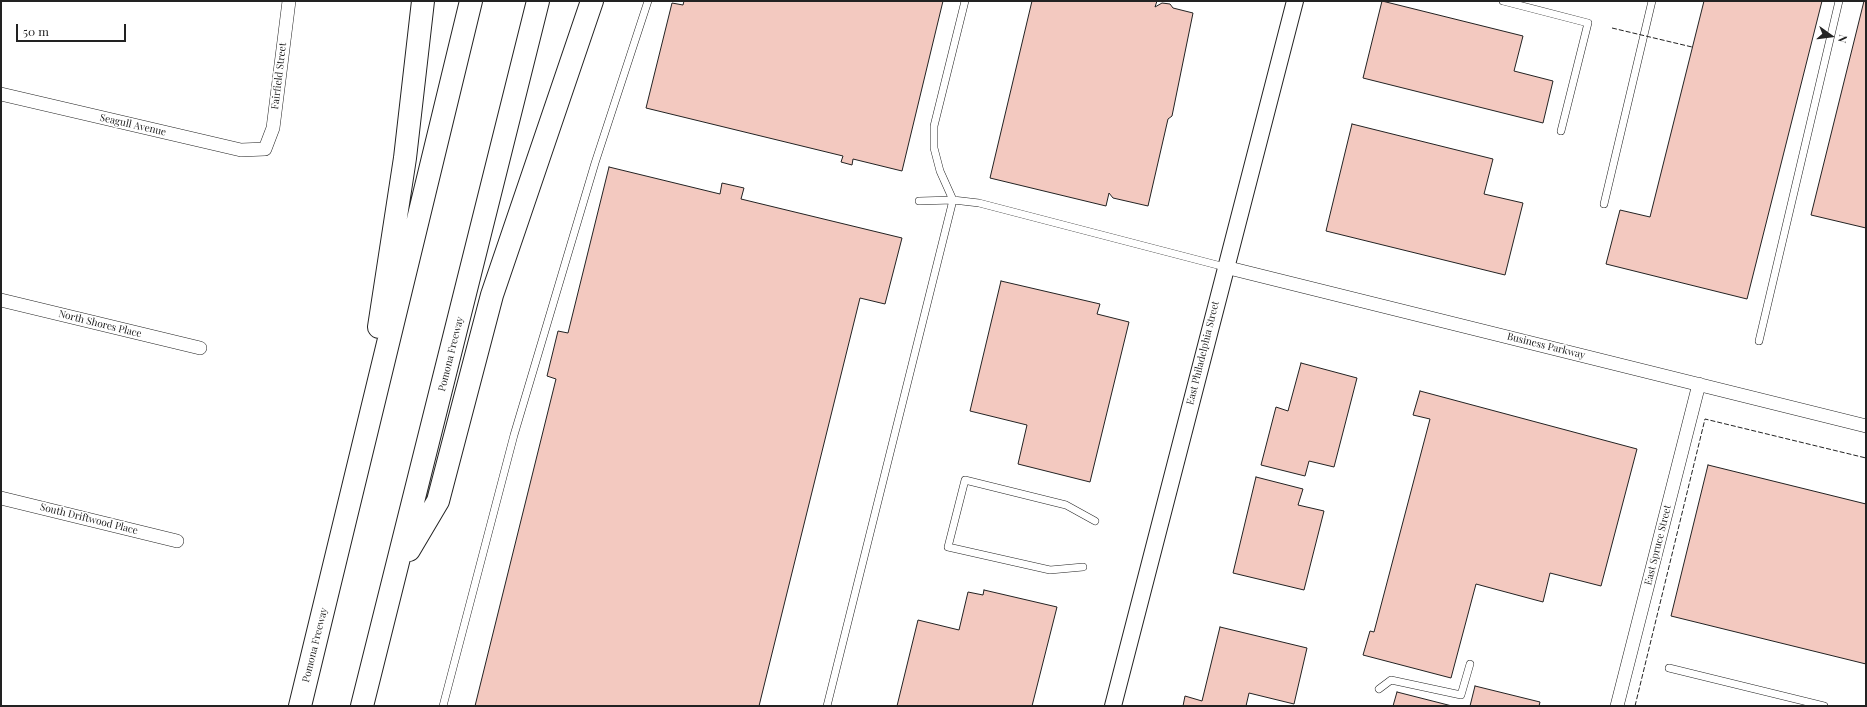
<!DOCTYPE html>
<html>
<head>
<meta charset="utf-8">
<style>
	body { margin:0 }
	#map { position:relative; width:1867px; height:707px; overflow:hidden; background:#fff; font-family:"Playfair Display",serif }
	canvas { display:block }
	.frame { position:absolute; inset:0; border:2px solid #222; pointer-events:none }
	.north { position:absolute; left:1811px; top:16px; width:40px; height:40px; -webkit-text-stroke:3px #fff; paint-order:stroke; rotate:104deg; font-size:11px; font-weight:700; line-height:16px; text-align:center; color:#222 }
	.north::after { content:''; display:block; margin:auto; width:14px; height:18px; background:#222; clip-path:polygon(50% 0,100% 100%,50% 72%,0 100%) }
	.scale { position:absolute; left:16px; top:24px; width:110px; height:18px; box-sizing:border-box; border:2px solid #222; border-top:0; padding-left:5px; font-size:12px; line-height:14px; white-space:nowrap; color:#222; -webkit-text-stroke:3px #fff; paint-order:stroke }
</style>
</head>
<body>
<div id="map">
<canvas width="1867" height="707"></canvas>
<div class="frame"></div>
<div class="north">N</div>
<div class="scale">50 m</div>
</div>
<script>
const context = document.querySelector('canvas').getContext('2d');
context.lineJoin = 'round';
function fillPath(path, color) {
  context.fillStyle = color;
  context.fill(path, 'evenodd');
}
function toPath(rows) {
  const path = new Path2D();
  for (const r of rows) {
    path.moveTo(r[0], r[1]);
    for (let i = 2; i < r.length; i += 2) path.lineTo(r[i], r[i + 1]);
  }
  return path;
}
function stroke(path, color, width, dash) {
  context.strokeStyle = color;
  context.lineWidth = width;
  context.lineCap = dash ? 'butt' : 'round';
  context.setLineDash(dash || []);
  context.stroke(path);
}
function drawText(font, color, halo, rows, align = 'center') {
  context.font = font + ' "Playfair Display",serif';
  context.lineWidth = 3;
  context.setLineDash([]);
  context.textBaseline = 'middle';
  context.strokeStyle = halo;
  context.fillStyle = color;
  for (const [text, x, y, turn = 0] of rows) {
    context.save();
    context.translate(x, y);
    context.rotate((+turn || 0) * Math.PI / 180);
    context.textAlign = isNaN(turn) ? turn : align;
    if (halo) context.strokeText(text, 0, 0);
    context.fillText(text, 0, 0);
    context.restore();
  }
}
const building = toPath([
	[684,1,943,1,902,171,853,159,852,165,841,162,843,156,646,108,672,3,683,5,684,1],
	[1032,1,1157,1,1155,7,1162,3,1170,4,1173,8,1193,13,1172,116,1168,119,1148,206,1113,198,1109,193,1106,206,990,178,1032,1],
	[1382,1,1523,36,1514,71,1553,81,1543,123,1363,78,1382,1],
	[1704,1,1822,1,1747,299,1606,264,1620,210,1650,217,1704,1],
	[1864,1,1866,1,1866,228,1811,215,1864,1],
	[1352,124,1493,159,1484,194,1523,203,1505,275,1326,231,1352,124],
	[609,167,720,194,722,183,744,188,741,199,902,238,885,304,860,298,759,706,475,706,556,379,547,376,558,331,568,333,609,167],
	[1001,281,1100,304,1097,314,1129,322,1090,482,1018,464,1027,425,970,411,1001,281],
	[1301,363,1357,378,1334,467,1309,461,1305,476,1261,465,1276,407,1288,411,1301,363],
	[1420,391,1637,449,1601,586,1550,573,1543,602,1476,584,1451,678,1363,655,1370,631,1374,632,1430,419,1413,415,1420,391],
	[1708,465,1866,504,1866,664,1671,616,1708,465],
	[1256,477,1303,489,1298,505,1324,511,1304,590,1233,573,1256,477],
	[984,590,1057,607,1032,706,897,706,918,620,959,630,968,592,983,595,984,590],
	[1220,627,1307,648,1294,704,1249,693,1246,706,1183,706,1185,696,1202,701,1220,627],
	[1475,686,1540,702,1539,706,1470,706,1475,686],
	[1397,692,1452,706,1393,706,1397,692]
]);
fillPath(building, '#f3c9c0');
stroke(building, '#222', 1);
const service = toPath([
	[1503,1,1588,23,1561,131],
	[919,201,953,200,979,203,1225,267],
	[1604,204,1652,1],
	[1759,341,1839,1],
	[1083,567,1050,570,948,547,965,480,1066,505,1095,521],
	[1669,668,1824,706],
	[1379,689,1391,680,1461,695,1470,664],
	[443,706,514,435,595,163,648,1],
	[827,706,953,200,940,171,934,148,934,126,965,1]
]);
const minor = toPath([
	[1,94,241,150,265,149,273,128,289,1],
	[1225,267,1866,426],
	[1,300,200,348],
	[1,498,177,541],
	[1617,706,1699,384]
]);
const tertiary = toPath([
	[1113,706,1295,1]
]);
const motorway = toPath([
	[379,327,405,158,423,1],
	[409,550,438,501,492,295,592,1],
	[300,706,471,1],
	[362,706,538,1]
]);
stroke(service, '#222', 8);
stroke(minor, '#222', 14);
stroke(tertiary, '#222', 18);
stroke(motorway, '#222', 24);
stroke(service, '#fff', 7);
stroke(minor, '#fff', 13);
stroke(tertiary, '#fff', 16);
stroke(motorway, '#fff', 22);
stroke(toPath([
	[1612,28,1692,47],
	[1635,706,1705,419,1866,458]
]), '#222', 1, [5, 2]);
drawText('10px', '#222', '#fff', [
	["Fairfield Street",279,76,-83],
	["Seagull Avenue",133,125,13],
	["North Shores Place",100,324,14],
	["Business Parkway",1546,346,14],
	["East Philadelphia Street",1203,353,-76],
	["Pomona Freeway",451,354,-76],
	["South Driftwood Place",89,519,14],
	["East Spruce Street",1658,545,-76],
	["Pomona Freeway",315,645,-76]
]);
</script>
</body>
</html>
